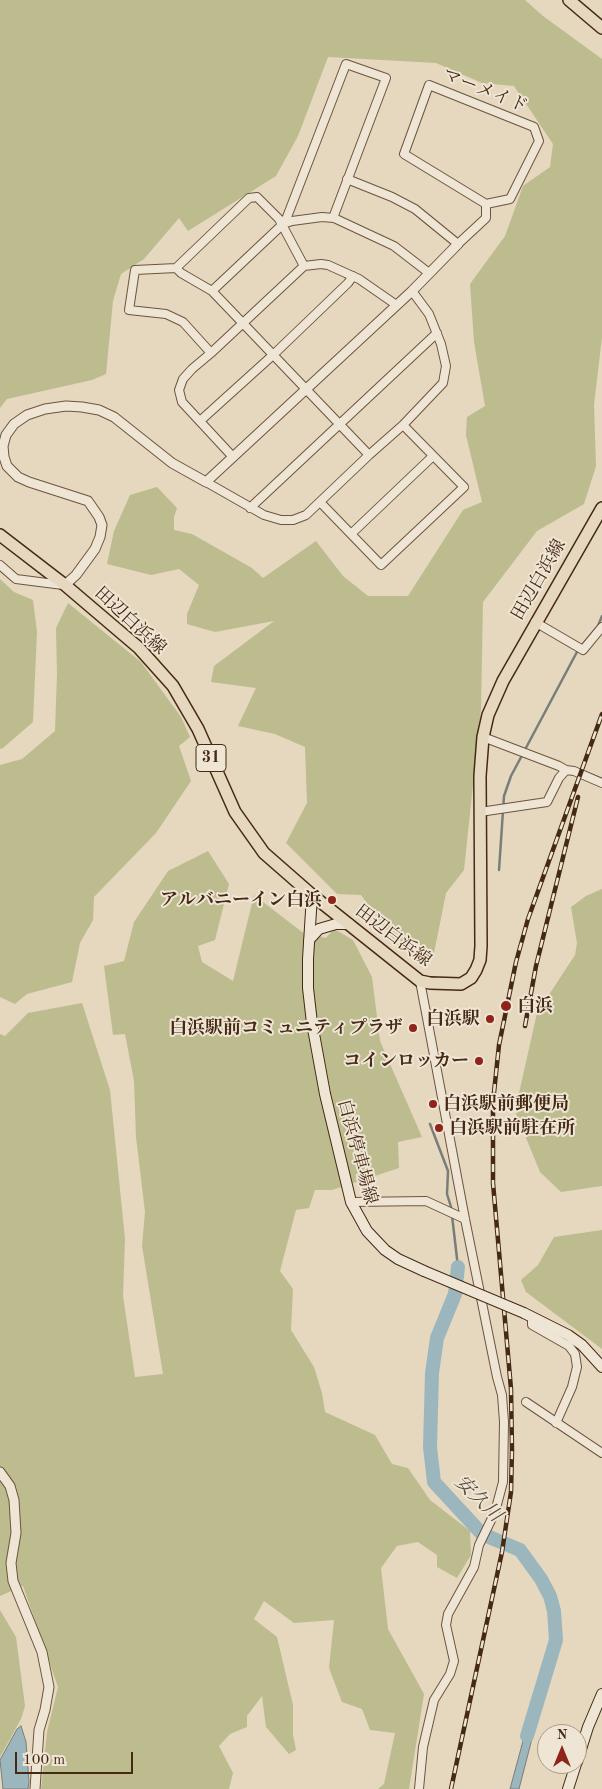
<!DOCTYPE html>
<html>
<head>
<meta charset="utf-8">
<style>
	body { margin:0 }
	#map { position:relative; width:602px; height:1789px; overflow:hidden; background:#e6d7bf; font-family:"Old Standard TT",serif }
	canvas { display:block }
	.north { position:absolute; left:537px; top:1724px; width:50px; height:50px; box-sizing:border-box; background:#efe5d5; border:1px solid #ab9a87; border-radius:50%; rotate:0deg; font-size:14px; font-weight:700; line-height:20px; text-align:center; color:#452913 }
	.north::after { content:''; display:block; margin:auto; width:18px; height:22px; background:#8f2418; clip-path:polygon(50% 0,100% 100%,50% 72%,0 100%) }
	.scale { position:absolute; left:15px; top:1752px; width:118px; height:22px; box-sizing:border-box; border:2px solid #452913; border-top:0; padding-left:6px; font-size:15px; line-height:18px; white-space:nowrap; color:#452913; -webkit-text-stroke:4px #efe5d5; paint-order:stroke }
</style>
</head>
<body>
<div id="map">
<canvas width="602" height="1789"></canvas>
<div class="north">N</div>
<div class="scale">100 m</div>
</div>
<script>
const context = document.querySelector('canvas').getContext('2d');
context.lineJoin = 'round';
function fillPath(path, color) {
  context.fillStyle = color;
  context.fill(path, 'evenodd');
}
function toPath(rows) {
  const path = new Path2D();
  for (const r of rows) {
    path.moveTo(r[0], r[1]);
    for (let i = 2; i < r.length; i += 2) path.lineTo(r[i], r[i + 1]);
  }
  return path;
}
function stroke(path, color, width, dash) {
  context.strokeStyle = color;
  context.lineWidth = width;
  context.lineCap = dash ? 'butt' : 'round';
  context.setLineDash(dash || []);
  context.stroke(path);
}
function drawText(font, color, halo, rows, align = 'center') {
  context.font = font + ' "Old Standard TT","Noto Serif JP",serif';
  context.lineWidth = 4;
  context.setLineDash([]);
  context.textBaseline = 'middle';
  context.strokeStyle = halo;
  context.fillStyle = color;
  for (const [text, x, y, turn = 0] of rows) {
    context.save();
    context.translate(x, y);
    context.rotate((+turn || 0) * Math.PI / 180);
    context.textAlign = isNaN(turn) ? turn : align;
    if (halo) context.strokeText(text, 0, 0);
    context.fillText(text, 0, 0);
    context.restore();
  }
}
fillPath(toPath([
	[0,0,525,0,543,16,602,59,602,337,594,405,596,466,584,504,537,531,483,602,481,709,464,870,446,893,434,953,402,951,361,895,337,894,286,843,307,803,305,747,275,734,238,726,256,688,211,682,214,666,274,621,215,632,187,624,187,614,199,585,179,569,151,575,107,564,114,531,130,495,157,487,177,508,174,517,174,530,192,534,252,568,263,578,316,541,343,576,368,596,408,596,463,510,482,502,466,435,467,417,485,406,474,342,470,284,505,236,523,186,550,167,553,144,514,86,482,83,436,63,328,57,298,136,276,176,188,231,179,218,144,259,121,274,113,301,106,374,92,380,7,399,0,408],
	[0,579,14,592,33,600,37,632,33,722,3,748,0,749],
	[68,603,141,662,181,717,190,737,179,746,191,781,156,833,94,897,93,920,80,943,72,982,27,994,15,1004,0,997,0,765,22,759,55,731,57,674,56,628],
	[208,851,229,884,215,940,198,946,202,962,233,981,254,895,302,932,326,938,334,929,353,940,372,977,380,1041,422,1137,398,1142,399,1168,332,1190,315,1190,309,1208,296,1210,280,1271,293,1289,291,1330,314,1367,322,1393,325,1412,375,1435,392,1464,408,1468,430,1500,470,1531,471,1555,457,1578,437,1567,437,1555,418,1542,397,1546,381,1568,388,1629,424,1694,409,1789,378,1789,384,1784,395,1733,370,1730,362,1709,342,1702,329,1668,334,1620,294,1623,264,1601,254,1619,277,1637,293,1705,293,1735,296,1750,289,1754,266,1727,262,1696,247,1716,247,1727,230,1734,219,1746,233,1773,229,1789,41,1789,47,1732,58,1687,23,1586,0,1596,0,1034,5,1036,28,1013,82,1003,110,1090,125,1239,123,1296,135,1377,163,1374,142,1246,145,1212,136,1137,134,1081,125,1034,113,1035,104,966,124,961,134,922,168,871],
	[602,889,602,1186,561,1192,540,1172,515,1111,537,1013,575,955,577,943,571,907,586,896],
	[602,1230,602,1349,526,1292,521,1280,538,1265,554,1237],
	[0,1610,16,1637,25,1706,21,1719,0,1757]
]), '#bcbc8e');
const water = toPath([
	[529,1719,537,1719,519,1789,510,1789,529,1719],
	[21,1726,26,1742,29,1782,28,1789,3,1789,0,1760,17,1729,21,1726]
]);
fillPath(water, '#9bb7bd');
stroke(water, '#797e79', 1);
stroke(toPath([
	[499,870,504,796,511,776,578,650,598,626,602,616],
	[430,1124,448,1171,447,1194,451,1207,458,1267]
]), '#797e79', 2.5);
stroke(toPath([
	[458,1267,455,1294,437,1338,432,1373,430,1447,434,1482,482,1534,520,1550,541,1579,550,1596,554,1611,556,1640,527,1736]
]), '#9bb7bd', 14);
const minor = toPath([
	[347,179,392,197,415,209,458,244,486,218,486,204,510,199,539,141,534,127,429,85,404,154,486,204],
	[283,224,292,221,322,217,334,218,394,246,429,273],
	[176,268,181,273,212,291,369,455],
	[212,291,282,225,287,217,346,64,386,78,333,218],
	[211,353,183,322,166,314,129,310,135,270,176,268,249,198,257,197,279,219,304,266],
	[200,421,273,355,348,283,353,276],
	[233,457,182,402,179,390,183,379,192,369,211,353,304,266,321,264,328,265,359,279,395,304],
	[206,482,264,515,281,520,293,520,306,515,369,455,403,425,443,383,446,366,441,344,429,314,412,291],
	[320,502,381,565,464,487,403,425],
	[250,508,437,333],
	[351,534,433,456],
	[0,565,16,579,63,585],
	[535,622,583,650,602,627],
	[483,737,559,766,566,770],
	[480,812,547,802,559,778,566,770,574,771,602,783],
	[351,1202,426,1201,465,1219],
	[532,1318,532,1325,569,1346,575,1354,577,1367,572,1387,556,1423],
	[526,1402,602,1453],
	[419,1789,423,1747,434,1700,450,1674,454,1661,446,1625,448,1614,474,1567,479,1545,495,1512,503,1482,504,1422,502,1395,497,1377,465,1219,420,981]
]);
const tertiary = toPath([
	[65,585,76,575,95,549,100,537,102,525,99,517,88,501,29,482,18,477,7,466,4,457,3,446,6,435,14,424,27,415,45,409,66,406,82,407,99,410,114,417,172,463,206,482,412,291,458,244],
	[0,1472,10,1486,14,1500,16,1533,11,1563,13,1581,42,1652,49,1687,45,1710,39,1730,35,1789]
]);
const secondary = toPath([
	[312,895,308,959,308,988,312,1023,325,1094,351,1202,367,1231,385,1250,398,1259,424,1271],
	[309,940,319,929,336,924,349,924],
	[524,1313,568,1335,582,1345,602,1367],
	[577,1762,588,1727,602,1694],
	[568,1789,576,1764]
]);
const primary = toPath([
	[569,0,602,28],
	[0,535,65,585,139,648,173,686,198,729,235,812,264,853,312,895,420,981,430,983,461,984,471,978,476,970,480,960,481,946,480,776,483,737,488,715,503,681,602,508]
]);
stroke(minor, '#6d543e', 10);
stroke(tertiary, '#6d543e', 11);
stroke(secondary, '#452913', 12);
stroke(primary, '#452913', 14);
stroke(minor, '#efe5d5', 8);
stroke(tertiary, '#efe5d5', 9);
stroke(secondary, '#efe5d5', 10);
stroke(primary, '#e6d7bf', 11);
const rail = toPath([
	[525,1026,536,966,578,797],
	[451,1789,502,1552,511,1492,512,1450,511,1389,493,1183,493,1102,499,1045,516,962,528,919,602,714]
]);
stroke(rail, '#452913', 4.5);
stroke(rail, '#efe5d5', 2.5, [8]);
const secondaryBridge = toPath([
	[424,1271,524,1313]
]);
stroke(secondaryBridge, '#452913', 12, []);
stroke(secondaryBridge, '#efe5d5', 10);
for (const [x, y, r, color] of [
	[332,900,5,"#8f2418"],
	[506,1006,6,"#8f2418"],
	[490,1019,5,"#8f2418"],
	[413,1028,5,"#8f2418"],
	[479,1061,5,"#8f2418"],
	[433,1104,5,"#8f2418"],
	[439,1128,5,"#8f2418"]
]) {
  const dot = new Path2D();
  dot.arc(x, y, r, 0, 2 * Math.PI);
  context.fillStyle = color;
  context.fill(dot);
  stroke(dot, '#efe5d5', 2);
}
for (const [x, y, w] of [
	[211,758,30]
]) {
  const box = new Path2D();
  box.roundRect(x - w / 2, y - 13.5, w, 27, 4);
  context.fillStyle = '#efe5d5';
  context.fill(box);
  stroke(box, '#452913', 1);
}
drawText('bold 16px', '#452913', null, [
	["31",211,758]
]);
drawText('18px', '#452913', '#efe5d5', [
	["マーメイド",485,91,22],
	["田辺白浜線",539,580,-60],
	["田辺白浜線",130,621,43],
	["田辺白浜線",393,936,37],
	["白浜停車場線",357,1152,75]
]);
drawText('bold 18px', '#452913', '#efe5d5', [
	["アルバニーイン白浜",322,900],
	["白浜",517,1006,"left"],
	["白浜駅",480,1019],
	["白浜駅前コミュニティプラザ",403,1028],
	["コインロッカー",469,1061],
	["白浜駅前郵便局",443,1104,"left"],
	["白浜駅前駐在所",449,1128,"left"]
], 'right');
drawText('italic 19px', '#5a4c3e', '#efe5d5', [
	["安久川",478,1499,44]
]);
</script>
</body>
</html>
